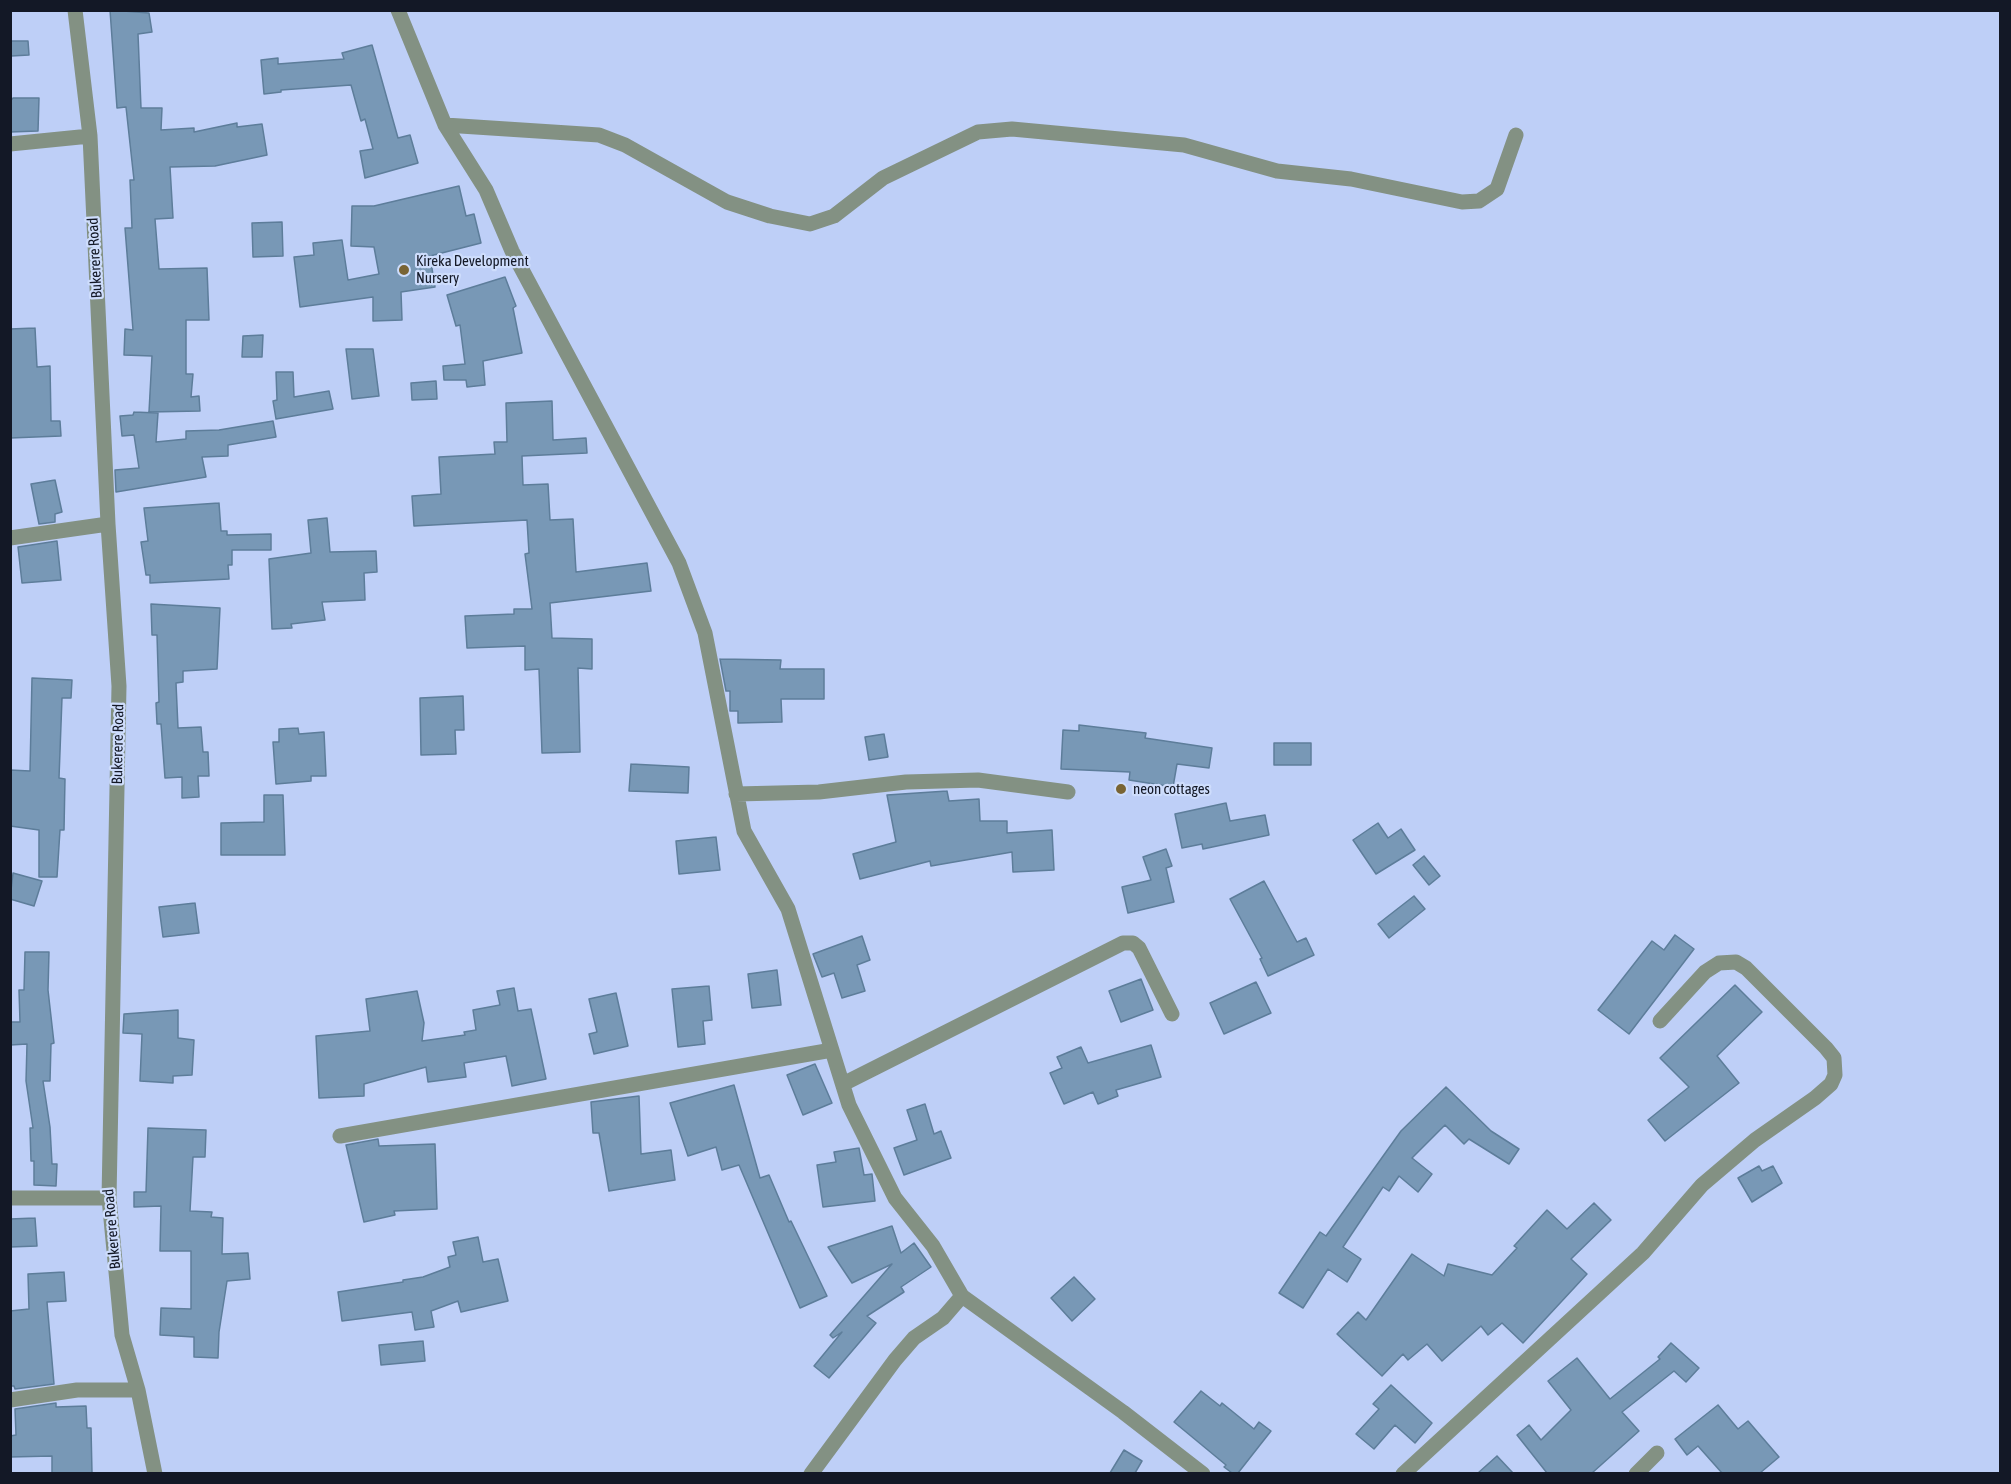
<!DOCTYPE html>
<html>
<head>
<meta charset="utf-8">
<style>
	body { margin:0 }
	#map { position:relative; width:2011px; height:1484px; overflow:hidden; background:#becff7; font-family:"Asap Condensed",sans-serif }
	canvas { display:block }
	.frame { position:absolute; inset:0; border:12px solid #131826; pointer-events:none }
</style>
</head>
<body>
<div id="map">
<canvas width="2011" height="1484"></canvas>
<div class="frame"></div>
</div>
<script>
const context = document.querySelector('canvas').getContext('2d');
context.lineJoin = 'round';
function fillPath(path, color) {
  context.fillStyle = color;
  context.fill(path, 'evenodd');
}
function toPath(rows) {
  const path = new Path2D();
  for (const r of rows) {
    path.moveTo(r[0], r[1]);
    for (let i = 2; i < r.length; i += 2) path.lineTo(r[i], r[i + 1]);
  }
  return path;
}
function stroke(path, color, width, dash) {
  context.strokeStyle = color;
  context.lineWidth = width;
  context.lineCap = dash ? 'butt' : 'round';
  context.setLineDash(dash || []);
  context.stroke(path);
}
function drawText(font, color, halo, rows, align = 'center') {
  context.font = font + ' "Asap Condensed",sans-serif';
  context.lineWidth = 4.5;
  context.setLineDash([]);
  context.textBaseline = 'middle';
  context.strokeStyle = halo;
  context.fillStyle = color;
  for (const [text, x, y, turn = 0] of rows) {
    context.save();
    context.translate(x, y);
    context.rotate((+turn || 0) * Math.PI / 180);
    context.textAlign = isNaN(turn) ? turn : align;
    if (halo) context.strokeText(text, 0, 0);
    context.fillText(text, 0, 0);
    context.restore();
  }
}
const building = toPath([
	[110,10,149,13,152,32,138,34,141,108,162,108,161,130,194,128,194,132,237,123,237,127,262,124,267,155,215,166,170,167,173,218,155,219,159,269,207,268,209,320,186,320,186,374,193,374,191,397,199,396,200,411,149,412,152,356,124,355,125,329,133,330,125,228,132,228,130,180,134,180,126,107,117,108,110,10],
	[11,41,28,41,29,55,11,56,11,41],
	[372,45,398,138,410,135,418,163,365,178,360,151,373,149,365,119,361,121,351,85,281,90,281,92,264,94,261,60,278,58,278,64,344,59,342,53,372,45],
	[13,98,39,98,38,131,10,132,10,101,13,98],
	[459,186,466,216,474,214,481,243,430,256,435,287,401,292,402,320,373,321,373,297,300,307,294,257,314,255,313,243,342,240,348,280,379,274,374,247,351,246,352,206,374,206,459,186],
	[282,222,283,256,253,257,252,223,282,222],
	[505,277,516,306,513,308,522,353,483,361,485,385,467,387,466,380,444,380,443,366,465,364,460,325,456,326,447,295,505,277],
	[35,328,37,367,50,366,51,421,60,421,61,436,10,438,10,329,35,328],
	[263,335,262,357,242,357,243,336,263,335],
	[346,349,373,349,379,396,352,399,346,349],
	[276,372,293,372,294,397,329,391,333,409,276,419,273,401,277,400,276,372],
	[436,381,437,399,412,400,411,383,436,381],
	[552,401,553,440,586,438,587,453,522,456,523,485,548,484,550,520,573,519,576,572,647,563,651,591,550,603,552,638,592,639,592,669,578,668,580,752,542,753,539,669,525,670,525,646,467,648,465,616,514,614,514,609,532,609,525,554,529,553,527,520,414,526,412,496,441,494,439,457,495,454,494,442,507,442,506,403,552,401],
	[134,412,158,413,156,442,186,439,186,431,219,430,273,421,276,437,228,445,228,456,202,457,206,477,116,492,115,470,139,468,134,435,122,436,120,416,133,415,134,412],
	[55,480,62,512,55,514,55,522,39,524,31,484,55,480],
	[219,503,221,531,227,531,227,535,271,534,271,550,232,550,232,565,228,565,229,579,150,583,150,575,146,575,141,542,148,541,144,508,219,503],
	[327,518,330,552,376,551,377,572,364,573,365,600,322,602,325,620,291,624,292,628,272,629,269,559,311,553,308,520,327,518],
	[57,541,61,580,22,583,18,547,57,541],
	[151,604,220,608,217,669,183,671,183,682,176,683,178,728,201,727,203,752,208,752,209,776,198,776,199,797,182,798,182,777,165,778,161,724,157,724,156,703,159,702,157,635,152,635,151,604],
	[720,659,781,660,780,669,824,669,824,699,781,699,782,722,738,723,738,711,730,711,730,691,726,691,720,659],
	[32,678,72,680,71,698,62,698,59,778,65,779,64,830,60,830,57,877,39,877,39,830,10,826,10,770,30,771,32,678],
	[463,696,464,730,455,730,456,754,421,755,420,698,463,696],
	[1079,725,1146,733,1145,738,1212,748,1209,768,1177,764,1173,787,1129,780,1130,772,1061,769,1063,730,1079,731,1079,725],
	[298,728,299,734,324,732,326,776,311,776,311,781,276,784,273,742,279,742,279,729,298,728],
	[884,734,888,757,869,760,865,737,884,734],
	[1274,743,1311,743,1311,765,1274,765,1274,743],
	[631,764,689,767,688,793,629,791,631,764],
	[947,791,949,801,979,799,980,821,1007,821,1007,833,1052,830,1054,870,1013,872,1012,852,931,866,930,861,860,879,853,854,896,842,887,795,947,791],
	[264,795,283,795,285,855,221,855,221,823,264,822,264,795],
	[1226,803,1230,821,1265,815,1269,835,1203,849,1202,844,1182,848,1175,814,1226,803],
	[1378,823,1388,838,1401,829,1415,850,1376,874,1353,840,1378,823],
	[716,837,720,870,679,874,676,841,716,837],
	[1166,849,1172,866,1166,868,1174,902,1128,913,1122,887,1151,880,1143,857,1166,849],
	[1424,856,1440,876,1429,885,1413,865,1424,856],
	[13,873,42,881,34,906,10,899,13,873],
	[1264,881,1297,942,1306,938,1314,955,1268,976,1260,959,1262,958,1230,899,1264,881],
	[1414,896,1425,909,1389,938,1378,924,1414,896],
	[195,903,199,933,163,937,159,907,195,903],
	[1675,935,1694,949,1629,1034,1598,1010,1652,941,1664,950,1675,935],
	[862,936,870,960,857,965,865,991,842,998,834,973,822,977,813,954,862,936],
	[25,952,49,952,48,990,54,1043,51,1044,50,1081,43,1081,50,1127,52,1164,57,1164,56,1186,34,1185,34,1161,31,1161,30,1128,33,1128,26,1081,27,1044,10,1045,10,1022,20,1022,19,990,24,990,25,952],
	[777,970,781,1005,752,1008,748,974,777,970],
	[1141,979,1153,1010,1121,1022,1109,991,1141,979],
	[1256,982,1271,1013,1224,1034,1210,1003,1256,982],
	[1735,985,1762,1012,1717,1056,1739,1083,1665,1141,1648,1120,1689,1087,1660,1058,1735,985],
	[709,986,712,1020,703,1021,705,1044,678,1047,672,989,709,986],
	[514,988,518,1011,531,1009,546,1079,512,1086,506,1056,464,1063,466,1077,428,1082,426,1067,364,1084,364,1096,319,1098,316,1036,370,1031,366,999,417,991,424,1023,422,1041,465,1035,464,1032,476,1030,473,1010,500,1005,497,991,514,988],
	[616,993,628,1046,594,1054,589,1034,597,1032,589,999,616,993],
	[178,1010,178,1038,194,1040,192,1075,173,1076,173,1083,140,1081,142,1034,123,1033,124,1014,178,1010],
	[1151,1045,1161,1077,1116,1090,1118,1096,1098,1104,1093,1092,1064,1104,1050,1073,1062,1068,1057,1057,1081,1047,1088,1063,1151,1045],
	[815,1064,832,1103,803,1115,787,1075,815,1064],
	[734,1085,760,1178,769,1175,789,1222,791,1221,827,1296,800,1308,739,1165,722,1170,716,1147,688,1156,670,1103,734,1085],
	[1446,1087,1491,1131,1519,1149,1509,1164,1469,1139,1464,1144,1445,1125,1412,1158,1432,1174,1418,1192,1399,1176,1389,1191,1383,1187,1343,1247,1361,1259,1347,1282,1328,1269,1303,1308,1279,1293,1320,1232,1326,1236,1401,1131,1446,1087],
	[639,1096,641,1154,671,1150,675,1180,609,1191,599,1133,593,1133,591,1102,639,1096],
	[925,1104,934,1134,941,1131,951,1158,904,1175,894,1148,917,1140,907,1110,925,1104],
	[148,1128,206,1130,205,1157,193,1157,190,1211,212,1212,211,1217,223,1218,222,1254,248,1253,250,1279,227,1281,219,1332,218,1358,194,1357,194,1337,160,1335,161,1308,191,1309,191,1251,160,1251,161,1206,134,1207,134,1192,146,1192,148,1128],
	[378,1139,379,1146,435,1144,437,1209,394,1211,395,1215,364,1222,346,1145,378,1139],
	[859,1148,864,1175,872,1174,875,1201,823,1207,817,1165,836,1162,834,1152,859,1148],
	[1759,1166,1762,1171,1773,1166,1782,1183,1752,1202,1738,1178,1759,1166],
	[1594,1203,1611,1220,1571,1259,1587,1274,1523,1343,1502,1323,1488,1335,1481,1326,1442,1361,1427,1344,1408,1360,1403,1354,1382,1376,1337,1334,1358,1312,1366,1320,1412,1254,1444,1276,1448,1264,1492,1275,1517,1248,1514,1246,1547,1210,1567,1229,1594,1203],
	[35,1218,37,1246,10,1247,10,1219,35,1218],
	[892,1226,901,1253,914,1243,931,1267,901,1287,904,1292,867,1316,876,1323,829,1378,814,1366,842,1332,833,1338,830,1335,892,1264,852,1283,828,1247,892,1226],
	[478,1237,483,1262,498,1259,508,1301,461,1312,458,1301,431,1311,434,1327,415,1330,412,1312,342,1321,338,1292,403,1282,403,1280,423,1277,450,1267,448,1257,456,1255,453,1242,478,1237],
	[64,1272,66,1301,47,1302,54,1384,15,1389,14,1386,10,1386,10,1311,29,1309,28,1274,64,1272],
	[1074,1277,1095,1299,1072,1321,1051,1298,1074,1277],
	[423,1341,425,1361,381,1365,379,1345,423,1341],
	[1671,1343,1699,1368,1686,1382,1674,1371,1622,1412,1639,1431,1592,1473,1547,1473,1517,1435,1529,1425,1541,1440,1571,1410,1548,1381,1577,1358,1610,1399,1660,1359,1658,1357,1671,1343],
	[1391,1385,1432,1423,1415,1443,1395,1425,1374,1449,1356,1434,1379,1409,1373,1404,1391,1385],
	[1201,1391,1220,1406,1222,1403,1254,1429,1259,1422,1271,1431,1238,1473,1232,1473,1224,1467,1226,1465,1174,1422,1201,1391],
	[56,1403,56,1407,86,1406,87,1428,91,1428,92,1473,52,1473,52,1456,10,1457,10,1436,16,1435,15,1409,56,1403],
	[1718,1405,1738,1429,1748,1421,1779,1457,1760,1473,1722,1473,1698,1446,1687,1455,1675,1439,1718,1405],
	[1124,1450,1142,1461,1135,1473,1110,1473,1124,1450],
	[1497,1456,1513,1473,1478,1473,1497,1456]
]);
fillPath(building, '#7898b6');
stroke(building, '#5d7d9a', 1.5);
stroke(toPath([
	[75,10,90,136,108,524,119,686,109,1198,122,1335,138,1390,155,1474],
	[398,10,445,125,486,190,512,251,679,563,705,633,744,831,788,909,849,1105,895,1198,933,1246,962,1296,1123,1412,1203,1474],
	[445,125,599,135,625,145,727,202,770,216,810,224,834,216,883,178,978,132,1012,129,1184,145,1277,171,1351,179,1462,202,1479,201,1497,189,1516,135],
	[10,144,90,136],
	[10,538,108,524],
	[736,794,819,792,906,782,978,780,1068,792],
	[843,1084,1123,943,1133,943,1139,948,1172,1014],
	[340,1136,832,1050],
	[10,1198,109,1198],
	[10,1400,77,1390,138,1390],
	[811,1474,895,1360,914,1338,943,1318,962,1296],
	[1403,1474,1643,1253,1702,1185,1755,1140,1815,1098,1831,1084,1835,1075,1834,1058,1826,1048,1746,968,1736,962,1719,963,1705,972,1660,1021],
	[1636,1474,1657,1453]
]), '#839183', 15);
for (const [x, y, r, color] of [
	[404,270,6,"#796434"],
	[1121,789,6,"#796434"]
]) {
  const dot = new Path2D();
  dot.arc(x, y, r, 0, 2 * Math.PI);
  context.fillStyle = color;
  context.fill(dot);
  stroke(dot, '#ceddfc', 2);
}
drawText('15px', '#131826', '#ceddfc', [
	["Bukerere Road",95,258,-93],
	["Bukerere Road",118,744,-89],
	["Bukerere Road",112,1229,-95]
]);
drawText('15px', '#131826', '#ceddfc', [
	["Kireka Development",416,261],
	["Nursery",416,278],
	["neon cottages",1133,789]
], 'left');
</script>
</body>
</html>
